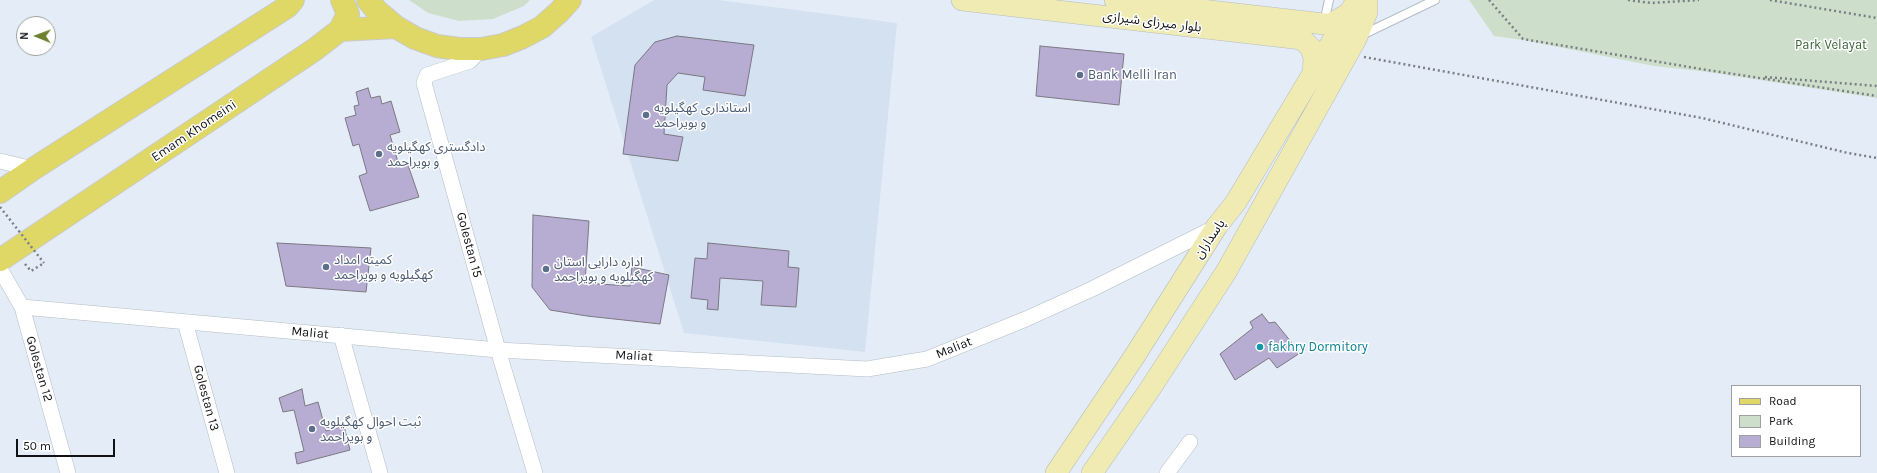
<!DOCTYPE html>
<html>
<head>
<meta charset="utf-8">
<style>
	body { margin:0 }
	#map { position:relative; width:1877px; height:473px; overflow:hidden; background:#e4edf7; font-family:Karla,sans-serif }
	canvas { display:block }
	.legend { position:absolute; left:1731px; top:385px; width:130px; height:72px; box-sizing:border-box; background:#fff; border:1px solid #9fa0a2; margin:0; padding:5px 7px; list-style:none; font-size:12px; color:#101216 }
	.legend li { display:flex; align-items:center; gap:8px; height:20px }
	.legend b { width:20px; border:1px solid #9fa0a2 }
	.north { position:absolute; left:16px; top:16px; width:40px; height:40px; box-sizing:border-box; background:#fff; border:1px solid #9fa0a2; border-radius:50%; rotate:271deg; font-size:11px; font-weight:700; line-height:16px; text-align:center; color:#101216 }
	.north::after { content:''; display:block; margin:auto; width:14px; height:18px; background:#6f802f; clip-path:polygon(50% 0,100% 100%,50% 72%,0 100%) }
	.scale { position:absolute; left:16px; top:439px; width:99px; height:18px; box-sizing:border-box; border:2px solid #101216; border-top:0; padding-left:5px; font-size:12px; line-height:14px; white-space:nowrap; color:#101216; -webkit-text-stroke:3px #fff; paint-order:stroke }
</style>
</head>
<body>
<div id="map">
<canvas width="1877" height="473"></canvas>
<ul class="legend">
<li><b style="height:5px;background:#dfd766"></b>Road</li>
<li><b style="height:11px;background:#cddfcb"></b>Park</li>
<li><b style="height:11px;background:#b7acd1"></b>Building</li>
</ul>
<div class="north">N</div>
<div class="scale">50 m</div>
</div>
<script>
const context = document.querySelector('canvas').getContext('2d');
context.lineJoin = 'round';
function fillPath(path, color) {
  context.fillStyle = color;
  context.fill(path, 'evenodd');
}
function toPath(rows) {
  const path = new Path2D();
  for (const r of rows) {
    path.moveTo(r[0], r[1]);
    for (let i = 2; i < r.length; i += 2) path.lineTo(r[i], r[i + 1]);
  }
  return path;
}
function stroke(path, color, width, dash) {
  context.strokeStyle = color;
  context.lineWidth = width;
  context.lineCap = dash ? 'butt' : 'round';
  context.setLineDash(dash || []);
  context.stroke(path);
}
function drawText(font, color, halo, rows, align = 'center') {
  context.font = font + ' Karla,"Noto Sans Arabic",sans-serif';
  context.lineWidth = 3;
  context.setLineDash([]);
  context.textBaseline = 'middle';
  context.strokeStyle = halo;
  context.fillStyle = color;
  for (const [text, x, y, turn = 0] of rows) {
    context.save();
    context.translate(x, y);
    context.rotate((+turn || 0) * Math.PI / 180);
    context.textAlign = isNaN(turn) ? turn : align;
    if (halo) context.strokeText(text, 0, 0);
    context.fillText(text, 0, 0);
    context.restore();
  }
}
fillPath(toPath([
	[654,0,718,0,897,23,865,352,684,333,591,37]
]), '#d4e1f1');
fillPath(toPath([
	[409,0,530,0,524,6,493,19,459,21,428,13],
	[1469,0,1877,0,1877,98,1708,72,1654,66,1523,40,1494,36]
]), '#cddfcb');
const building = toPath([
	[677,36,754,45,745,96,703,90,705,77,678,73,667,85,664,134,683,137,678,161,623,154,635,65,655,42,677,36],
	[1040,46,1124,54,1119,105,1036,96,1040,46],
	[368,88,371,98,380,96,382,104,391,101,400,132,390,135,398,162,407,162,419,197,370,211,359,176,367,173,359,144,353,146,345,118,356,115,354,106,359,105,356,92,368,88],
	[533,215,589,221,585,283,630,286,632,267,669,275,660,324,587,316,550,310,532,287,533,215],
	[277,243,371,248,366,292,286,286,277,243],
	[708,243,789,251,788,267,799,268,796,307,761,305,763,281,720,278,718,310,707,309,708,300,691,298,695,258,707,259,708,243],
	[1262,314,1269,323,1275,322,1300,353,1277,368,1269,358,1235,380,1220,354,1253,328,1250,322,1262,314],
	[302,389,305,406,318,402,326,431,344,426,350,450,297,464,295,453,304,451,294,410,283,412,279,398,302,389]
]);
fillPath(building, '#b7acd1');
stroke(building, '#7b7883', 1);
const service = toPath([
	[1324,23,1329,0],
	[1360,36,1435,0]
]);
const minor = toPath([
	[481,49,470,61,427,75,424,83,498,350,535,473],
	[0,161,33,169],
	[0,269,22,307,68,473],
	[22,307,498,350,867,369,927,359,1026,319,1092,289,1216,227],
	[185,322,227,473],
	[341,335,380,473],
	[1167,473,1190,442]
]);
const secondary = toPath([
	[962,0,1302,39,1311,48,1314,58,1313,76],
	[1115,0,1324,24,1331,24,1351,12],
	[1056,473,1134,357,1217,226,1236,202,1357,0],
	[1092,473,1150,389,1226,272,1356,39,1367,12,1367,0]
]);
const primary = toPath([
	[368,0,377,11,396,27,415,38,437,46,459,49,481,49,503,45,523,37,542,27,559,12,570,0],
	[340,30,348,14,342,0],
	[0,192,33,169,287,7,293,0],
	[0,260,314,50,340,30,396,27]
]);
stroke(service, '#b4bcc5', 10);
stroke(minor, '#b4bcc5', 16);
stroke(secondary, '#b4bcc5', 22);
stroke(primary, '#cacbcc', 24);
stroke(toPath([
	[1489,0,1523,39,1707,70,1877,96],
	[1628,0,1651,3,1699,0],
	[1770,0,1877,18],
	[1364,57,1702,118,1848,153,1877,158],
	[1765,77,1877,86],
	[25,264,31,271,44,263]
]), '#7a7f86', 2.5, [2, 3]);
stroke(service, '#fff', 8);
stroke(minor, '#fff', 15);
stroke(secondary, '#efebb2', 21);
stroke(primary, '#dfd766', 22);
stroke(toPath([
	[0,207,44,263]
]), '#7a7f86', 2.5, [2, 3]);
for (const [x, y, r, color] of [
	[1080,75,4,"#5c6f8a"],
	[646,115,4,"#5c6f8a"],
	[379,154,4,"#5c6f8a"],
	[326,267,4,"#5c6f8a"],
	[546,269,4,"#5c6f8a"],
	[1260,347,4,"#0f9aa8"],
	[312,429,4,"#5c6f8a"]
]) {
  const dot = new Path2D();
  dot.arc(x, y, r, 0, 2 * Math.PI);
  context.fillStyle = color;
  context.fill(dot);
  stroke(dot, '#fff', 1.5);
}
drawText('13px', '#101216', '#fff', [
	["بلوار میرزای شیرازی",1152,22,7],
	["Emam Khomeini",194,131,-34],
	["پاسداران",1210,239,-56],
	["Golestan 15",469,245,75],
	["Maliat",310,333,5],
	["Maliat",954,348,-22],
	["Maliat",634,356,3],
	["Golestan 12",39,369,74],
	["Golestan 13",206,398,75]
]);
drawText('13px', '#3a6337', '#fff', [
	["Park Velayat",1831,45]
]);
drawText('13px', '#4e5e75', '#fff', [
	["Bank Melli Iran",1088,75],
	["استانداری کهگیلویه",654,108],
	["و بویراحمد",654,123],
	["دادگستری کهگیلویه",387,147],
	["و بویراحمد",387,162],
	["کمیته امداد",334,260],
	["کهگیلویه و بویراحمد",334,275],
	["اداره دارایی استان",554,262],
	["کهگیلویه و بویراحمد",554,277],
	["ثبت احوال کهگیلویه",320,422],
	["و بویراحمد",320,437]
], 'left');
drawText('13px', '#0d838f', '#fff', [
	["fakhry Dormitory",1268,347]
], 'left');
</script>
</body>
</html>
